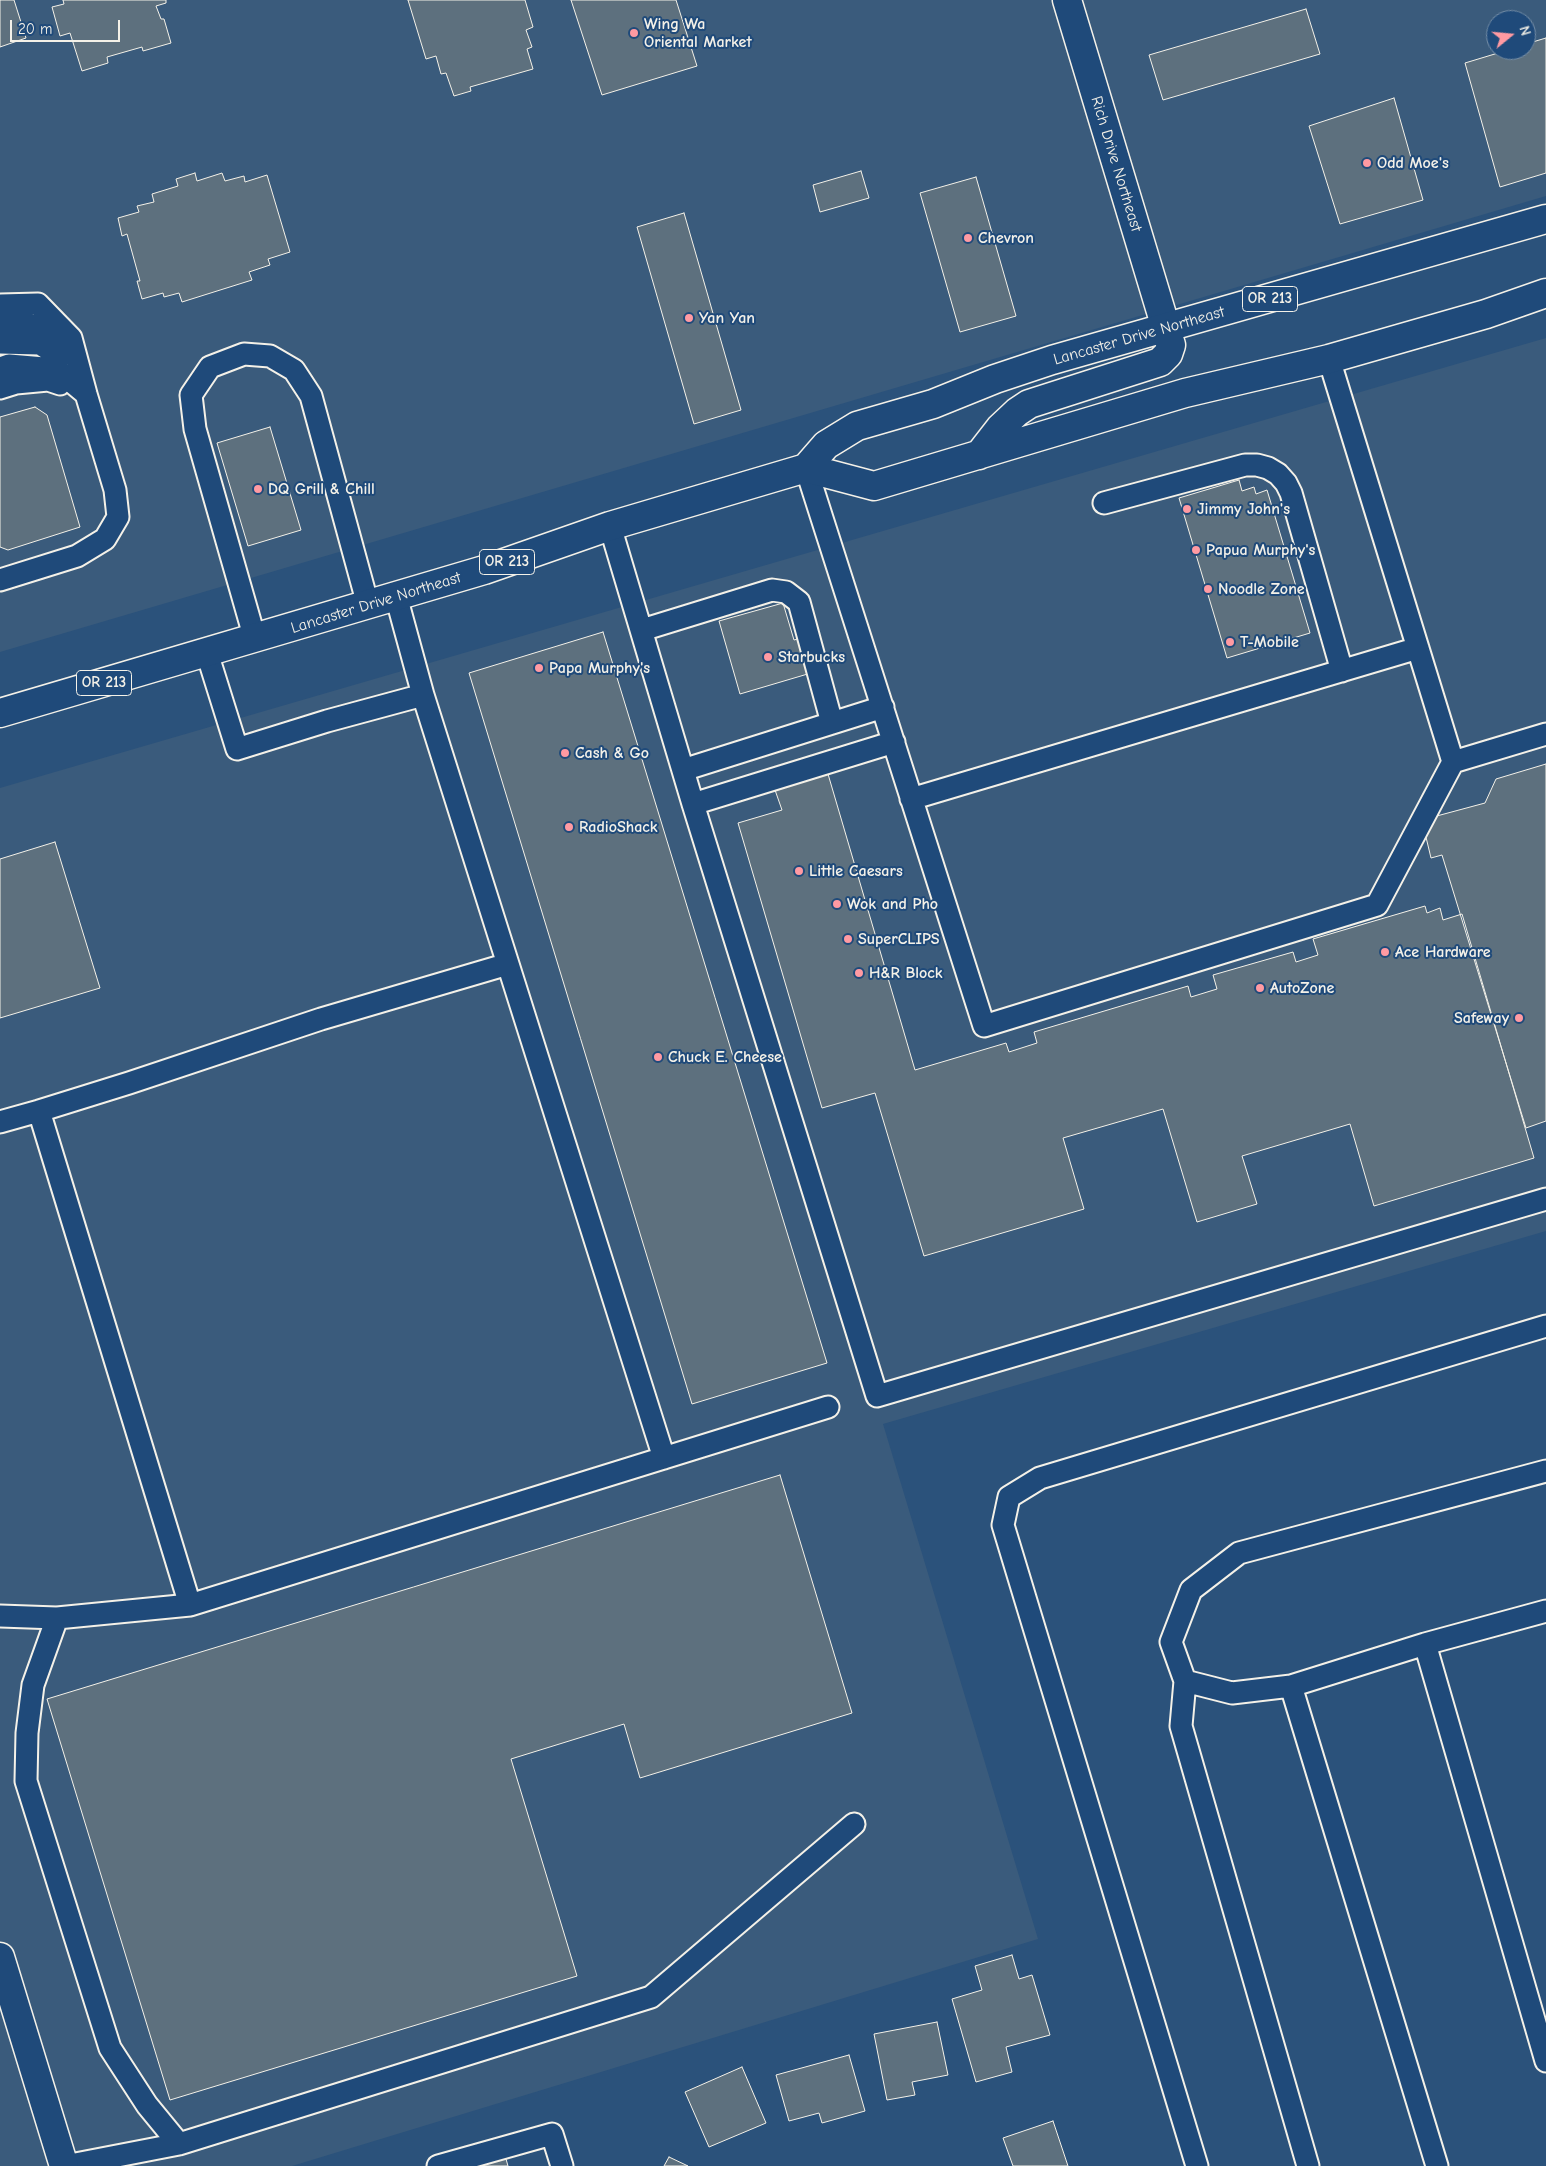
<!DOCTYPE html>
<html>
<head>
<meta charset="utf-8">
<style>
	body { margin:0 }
	#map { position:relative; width:1546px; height:2166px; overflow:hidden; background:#2b527b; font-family:"Comic Neue",sans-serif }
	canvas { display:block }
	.north { position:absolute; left:1486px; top:10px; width:50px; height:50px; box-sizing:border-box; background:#1f4a7a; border:1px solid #748da6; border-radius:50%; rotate:73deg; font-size:14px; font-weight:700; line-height:20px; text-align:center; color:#f4f1e8 }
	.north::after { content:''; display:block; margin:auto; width:18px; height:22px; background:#ff9aa2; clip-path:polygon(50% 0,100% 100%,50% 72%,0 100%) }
	.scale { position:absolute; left:10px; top:20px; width:110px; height:22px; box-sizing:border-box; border:2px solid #f4f1e8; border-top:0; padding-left:6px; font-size:15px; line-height:18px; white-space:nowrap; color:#f4f1e8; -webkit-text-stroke:4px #1f4a7a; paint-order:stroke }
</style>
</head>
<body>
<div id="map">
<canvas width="1546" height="2166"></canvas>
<div class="north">N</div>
<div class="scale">20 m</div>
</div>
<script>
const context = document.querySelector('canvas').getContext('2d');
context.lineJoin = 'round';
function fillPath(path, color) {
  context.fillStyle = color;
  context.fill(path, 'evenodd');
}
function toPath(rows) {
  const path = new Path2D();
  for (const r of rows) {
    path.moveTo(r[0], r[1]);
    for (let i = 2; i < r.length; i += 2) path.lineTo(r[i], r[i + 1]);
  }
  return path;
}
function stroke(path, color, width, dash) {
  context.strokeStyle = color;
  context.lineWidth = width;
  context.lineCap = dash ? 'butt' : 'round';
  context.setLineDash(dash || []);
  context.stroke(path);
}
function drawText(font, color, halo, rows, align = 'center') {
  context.font = font + ' "Comic Neue",sans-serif';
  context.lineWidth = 4;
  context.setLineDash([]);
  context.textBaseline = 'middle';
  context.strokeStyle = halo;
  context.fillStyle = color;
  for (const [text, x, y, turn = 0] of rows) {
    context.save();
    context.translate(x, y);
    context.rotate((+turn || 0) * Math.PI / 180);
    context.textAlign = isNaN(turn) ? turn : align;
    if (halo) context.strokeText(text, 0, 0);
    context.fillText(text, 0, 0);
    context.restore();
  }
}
fillPath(toPath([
	[0,0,1546,0,1546,196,0,652],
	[1496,20,1526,20,1526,50,1496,50],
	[1546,338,1546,1231,883,1424,1038,1939,292,2166,0,2166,0,788]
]), '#3a5b7c');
const building = toPath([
	[0,0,14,0,26,38,0,47,0,0],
	[63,0,166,0,166,3,156,6,161,19,164,19,171,43,143,51,142,47,107,57,108,63,82,71,70,33,60,36,52,7,64,4,63,0],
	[408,0,525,0,533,27,526,30,532,47,527,49,533,69,470,87,471,91,454,96,446,73,441,74,436,56,426,59,408,0],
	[571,0,676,0,697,66,602,95,571,0],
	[1306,9,1320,54,1163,100,1149,55,1306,9],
	[1546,38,1546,173,1500,187,1465,63,1508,50,1526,50,1526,44,1546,38],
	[1394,98,1423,200,1340,224,1309,126,1394,98],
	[861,171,869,198,820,212,813,185,861,171],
	[195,173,197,181,222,173,225,181,244,176,245,182,267,175,290,252,268,259,270,265,249,272,252,280,182,302,179,293,164,297,163,293,142,299,137,281,140,281,127,234,122,236,118,218,139,212,137,206,154,202,152,194,178,186,176,179,195,173],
	[976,177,1016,316,960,332,920,193,976,177],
	[684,213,741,410,694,424,637,227,684,213],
	[35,407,47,415,80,527,8,550,0,547,0,417,35,407],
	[270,427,301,530,248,546,217,443,270,427],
	[1239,480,1242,491,1254,487,1256,494,1267,490,1310,633,1227,658,1179,498,1239,480],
	[783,603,794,640,801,638,811,673,740,694,719,621,783,603],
	[603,632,827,1363,692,1404,469,673,603,632],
	[1546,764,1546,1121,1526,1128,1442,855,1431,858,1425,833,1433,817,1485,803,1496,779,1546,764],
	[828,774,915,1070,1006,1043,1009,1052,1037,1043,1034,1032,1188,986,1191,997,1217,989,1213,975,1293,952,1296,962,1318,955,1313,939,1425,906,1427,913,1440,908,1443,920,1462,914,1534,1158,1374,1206,1350,1124,1242,1156,1257,1204,1197,1222,1163,1109,1063,1138,1084,1209,924,1256,875,1093,822,1108,738,823,782,810,775,790,828,774],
	[55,842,100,988,0,1018,0,859,55,842],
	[780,1475,852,1713,640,1778,624,1724,511,1759,577,1976,170,2100,47,1699,780,1475],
	[1012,1955,1019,1979,1032,1975,1050,2035,1006,2047,1012,2072,976,2082,952,1999,982,1990,975,1966,1012,1955],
	[937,2022,948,2075,912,2082,915,2095,887,2100,874,2034,937,2022],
	[849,2055,865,2111,822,2123,819,2113,789,2121,776,2075,849,2055],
	[742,2067,766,2123,709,2147,685,2092,742,2067],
	[1053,2121,1068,2166,1013,2166,1003,2138,1053,2121],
	[504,2152,508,2166,459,2166,504,2152],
	[669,2157,688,2166,664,2166,669,2157]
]);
fillPath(building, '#5d707e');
stroke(building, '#f4f1e8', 1);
const service = toPath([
	[0,305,38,304,71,338,86,394,115,490,118,517,105,539,77,556,0,580],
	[0,322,38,326,67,350],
	[0,343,40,344,60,357],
	[1329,359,1453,762,1546,734],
	[0,368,9,365,56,369,86,394],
	[0,388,16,383,48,380,60,384],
	[806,468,984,1026,1377,905,1453,762],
	[1104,503,1245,465,1257,465,1268,468,1278,474,1286,483,1291,493,1342,671],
	[610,526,693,804,877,1396,1546,1199],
	[642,630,772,590,786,592,799,602,832,723],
	[255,639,195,429,191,395,210,367,244,354,270,356,294,370,311,396,368,605],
	[207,653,237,749,327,721,423,695,396,596],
	[423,695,664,1458],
	[683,770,883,707],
	[911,799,1418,648],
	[693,804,894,742],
	[39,1111,129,1083,321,1019,508,964],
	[0,1122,39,1111,190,1605,828,1407],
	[0,1616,57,1618,190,1605],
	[57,1618,33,1685,27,1733,26,1781,110,2048,147,2105,179,2144],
	[1425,1644,1546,1611],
	[1185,1681,1232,1693,1291,1686,1425,1644,1546,2061],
	[1291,1686,1437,2166],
	[65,2166,179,2144,651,1997,854,1824],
	[438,2166,552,2134,562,2166],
	[1197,2166,1003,1525,1009,1497,1040,1478,1546,1326],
	[1308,2166,1181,1726,1185,1681,1171,1642,1191,1590,1239,1553,1546,1471]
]);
const minor = toPath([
	[1067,0,1166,328],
	[0,1957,64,2166]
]);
const primary = toPath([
	[979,455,1000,428,1017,412,1029,404,1160,362,1168,354,1171,345,1166,328],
	[806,468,826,445,857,426,933,404,995,379,1052,360,1546,219],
	[0,713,484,570,610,526,806,468,874,486,1185,393,1329,359,1486,314,1546,293]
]);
stroke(service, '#f4f1e8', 25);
stroke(minor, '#f4f1e8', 31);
stroke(primary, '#f4f1e8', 31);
stroke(service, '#1f4a7a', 21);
stroke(minor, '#1f4a7a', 28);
stroke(primary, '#1f4a7a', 28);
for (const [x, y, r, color] of [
	[634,33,5,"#ff9aa2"],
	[1367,163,5,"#ff9aa2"],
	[968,238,5,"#ff9aa2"],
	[689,318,5,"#ff9aa2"],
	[258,489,5,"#ff9aa2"],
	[1187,509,5,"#ff9aa2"],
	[1196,550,5,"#ff9aa2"],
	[1208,589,5,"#ff9aa2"],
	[1230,642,5,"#ff9aa2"],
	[768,657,5,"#ff9aa2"],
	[539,668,5,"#ff9aa2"],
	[565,753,5,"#ff9aa2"],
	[569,827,5,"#ff9aa2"],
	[799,871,5,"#ff9aa2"],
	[837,904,5,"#ff9aa2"],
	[848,939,5,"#ff9aa2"],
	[1385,952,5,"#ff9aa2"],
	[859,973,5,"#ff9aa2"],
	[1260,988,5,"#ff9aa2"],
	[1519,1018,5,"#ff9aa2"],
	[658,1057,5,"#ff9aa2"]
]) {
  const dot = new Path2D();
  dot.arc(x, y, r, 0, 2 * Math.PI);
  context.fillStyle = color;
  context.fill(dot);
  stroke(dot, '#1f4a7a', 2);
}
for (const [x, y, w] of [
	[1270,299,55],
	[507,562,55],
	[104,683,55]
]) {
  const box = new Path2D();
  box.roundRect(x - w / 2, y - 12.5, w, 25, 4);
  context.fillStyle = '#1f4a7a';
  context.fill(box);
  stroke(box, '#f4f1e8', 1);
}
drawText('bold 15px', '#f4f1e8', null, [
	["OR 213",1270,299],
	["OR 213",507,562],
	["OR 213",104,683]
]);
drawText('bold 16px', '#f4f1e8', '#1f4a7a', [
	["Wing Wa",644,24],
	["Oriental Market",644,42],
	["Odd Moe's",1377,163],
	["Chevron",978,238],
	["Yan Yan",699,318],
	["DQ Grill & Chill",268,489],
	["Jimmy John's",1197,509],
	["Papua Murphy's",1206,550],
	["Noodle Zone",1218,589],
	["T-Mobile",1240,642],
	["Starbucks",778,657],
	["Papa Murphy's",549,668],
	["Cash & Go",575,753],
	["RadioShack",579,827],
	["Little Caesars",809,871],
	["Wok and Pho",847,904],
	["SuperCLIPS",858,939],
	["Ace Hardware",1395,952],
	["H&R Block",869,973],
	["AutoZone",1270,988],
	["Safeway",1509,1018,"right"],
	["Chuck E. Cheese",668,1057]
], 'left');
drawText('16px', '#f4f1e8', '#1f4a7a', [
	["Rich Drive Northeast",1116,164,73],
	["Lancaster Drive Northeast",1139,336,-16],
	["Lancaster Drive Northeast",376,603,-17]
]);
</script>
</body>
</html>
